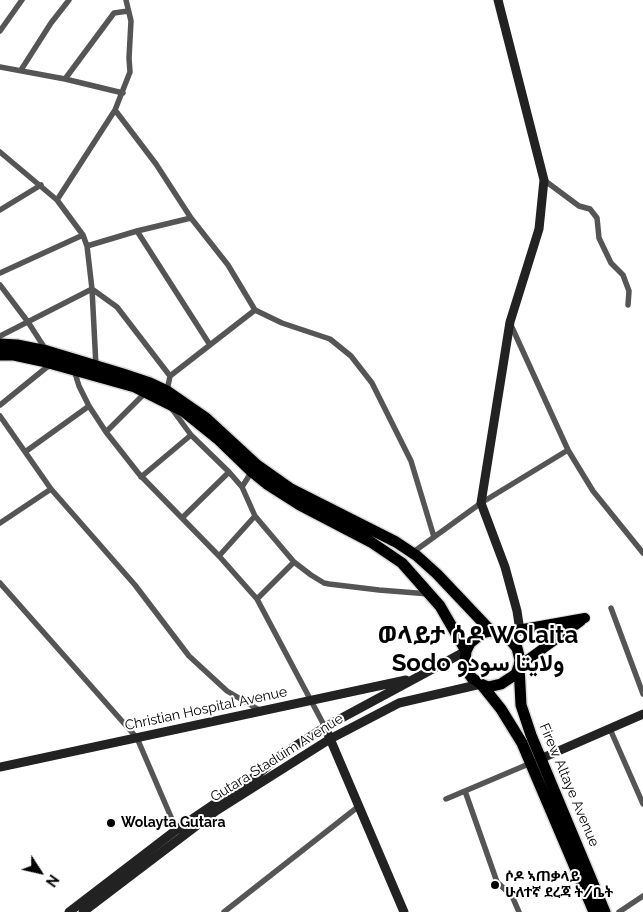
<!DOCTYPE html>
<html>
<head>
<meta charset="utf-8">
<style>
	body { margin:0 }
	#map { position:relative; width:643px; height:912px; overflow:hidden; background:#fff; font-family:Raleway,sans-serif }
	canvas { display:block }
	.north { position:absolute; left:15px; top:847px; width:50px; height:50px; -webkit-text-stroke:4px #fff; paint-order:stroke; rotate:125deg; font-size:14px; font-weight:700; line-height:20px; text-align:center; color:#000 }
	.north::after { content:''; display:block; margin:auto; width:18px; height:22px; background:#000; clip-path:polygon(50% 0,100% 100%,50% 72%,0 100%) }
</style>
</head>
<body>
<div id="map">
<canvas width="643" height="912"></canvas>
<div class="north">N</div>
</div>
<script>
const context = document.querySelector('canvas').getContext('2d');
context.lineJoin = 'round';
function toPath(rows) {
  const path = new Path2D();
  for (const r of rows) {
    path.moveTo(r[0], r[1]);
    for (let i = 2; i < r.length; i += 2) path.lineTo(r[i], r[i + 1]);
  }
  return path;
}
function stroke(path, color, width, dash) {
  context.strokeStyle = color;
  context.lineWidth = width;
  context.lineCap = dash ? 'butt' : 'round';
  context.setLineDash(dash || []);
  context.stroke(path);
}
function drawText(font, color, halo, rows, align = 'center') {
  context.font = font + ' Raleway,Vazirmatn,"Noto Sans Ethiopic",sans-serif';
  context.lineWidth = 4;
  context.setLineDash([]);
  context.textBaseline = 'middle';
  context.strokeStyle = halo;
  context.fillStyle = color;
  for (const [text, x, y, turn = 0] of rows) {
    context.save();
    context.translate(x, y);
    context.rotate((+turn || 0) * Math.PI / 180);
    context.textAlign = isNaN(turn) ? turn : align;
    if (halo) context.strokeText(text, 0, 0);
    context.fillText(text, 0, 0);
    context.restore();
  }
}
const primary = toPath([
	[501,633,585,618],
	[519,666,581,621]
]);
const highway = toPath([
	[0,344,17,345,47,351,123,374,150,383,167,391,206,418,257,465,291,489,396,542,417,556,437,574,491,631],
	[0,355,14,355,42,361,135,387,183,411,219,440,251,471,267,484,300,505,371,542,402,563,440,606,466,651],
	[519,666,521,705,531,735,605,912],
	[481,684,488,687,501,684,516,674,519,666,520,660,517,648,509,638,501,633,491,631,482,633,470,643,466,651,465,662,467,671,472,678,481,684,501,709,522,743,594,912]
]);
stroke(primary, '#dbdbdb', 12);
stroke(highway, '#dbdbdb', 14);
stroke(toPath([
	[126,0,131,21,129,58,130,72,115,110,156,164,191,218,228,265,255,310,282,323,330,339,351,356,372,383,411,461,434,537],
	[0,31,22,0],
	[0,67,65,79,123,93],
	[21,70,51,23,69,0],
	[65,79,114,13,128,11],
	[0,152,57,200,83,235,87,246,92,289,96,366],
	[544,180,579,206,590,209,597,218,599,238,611,263,623,275,629,291,628,305],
	[57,200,115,110],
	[0,210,41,185],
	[137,231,210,345],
	[87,246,137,231,191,218],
	[0,273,83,235],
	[0,285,28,322,46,350],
	[510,323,568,450,593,491,643,553],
	[0,336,92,289,117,307,170,376],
	[74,370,79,386,89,406,106,432,139,474,219,556,257,599,325,727],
	[167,391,170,376,255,310],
	[0,405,52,363],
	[172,409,191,435,229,472,242,487],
	[0,416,51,489,135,585,189,656,227,691,261,711],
	[106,432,146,392],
	[25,452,89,406],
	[252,471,242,487,255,516,294,562,311,575,324,583,329,584,379,590,429,594],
	[141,477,191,435],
	[182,518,229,472],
	[0,523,51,489],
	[412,553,481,503,568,450],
	[219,556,255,516],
	[0,583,137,738,177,831],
	[257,599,294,562],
	[611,608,643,694],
	[610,729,643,804],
	[465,791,497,882,512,896,519,912],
	[446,799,531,763],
	[224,912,359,806],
	[619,912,643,896]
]), '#555', 5.5);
stroke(toPath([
	[498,0,544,180,539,229,510,322,481,503,505,567,517,611,520,631],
	[328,734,404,912],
	[540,759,643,714],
	[0,767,406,680],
	[69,912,176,830,257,775,281,755,325,727,466,651],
	[83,912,216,811,330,739,399,703,481,684]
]), '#222', 9);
stroke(primary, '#000', 10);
stroke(highway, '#000', 11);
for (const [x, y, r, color] of [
	[111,823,5,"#000"],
	[495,885,5,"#000"]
]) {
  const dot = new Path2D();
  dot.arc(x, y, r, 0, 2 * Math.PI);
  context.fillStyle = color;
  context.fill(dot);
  stroke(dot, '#fff', 2);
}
drawText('14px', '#000', '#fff', [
	["Christian Hospital Avenue",206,709,-12],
	["Gutara Staduim Avenue",277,758,-32],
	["Firew Altaye Avenue",569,785,67]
]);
drawText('bold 14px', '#000', '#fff', [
	["Wolayta Gutara",121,823],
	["ሶዶ ኣጠቃላይ",505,877],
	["ሁለተኛ ደረጃ ት/ቤት",505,893]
], 'left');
drawText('bold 24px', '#000', '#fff', [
	["ወላይታ ሶዶ Wolaita",478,636],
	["Sodo ولايتا سودو",478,664]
]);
</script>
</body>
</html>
